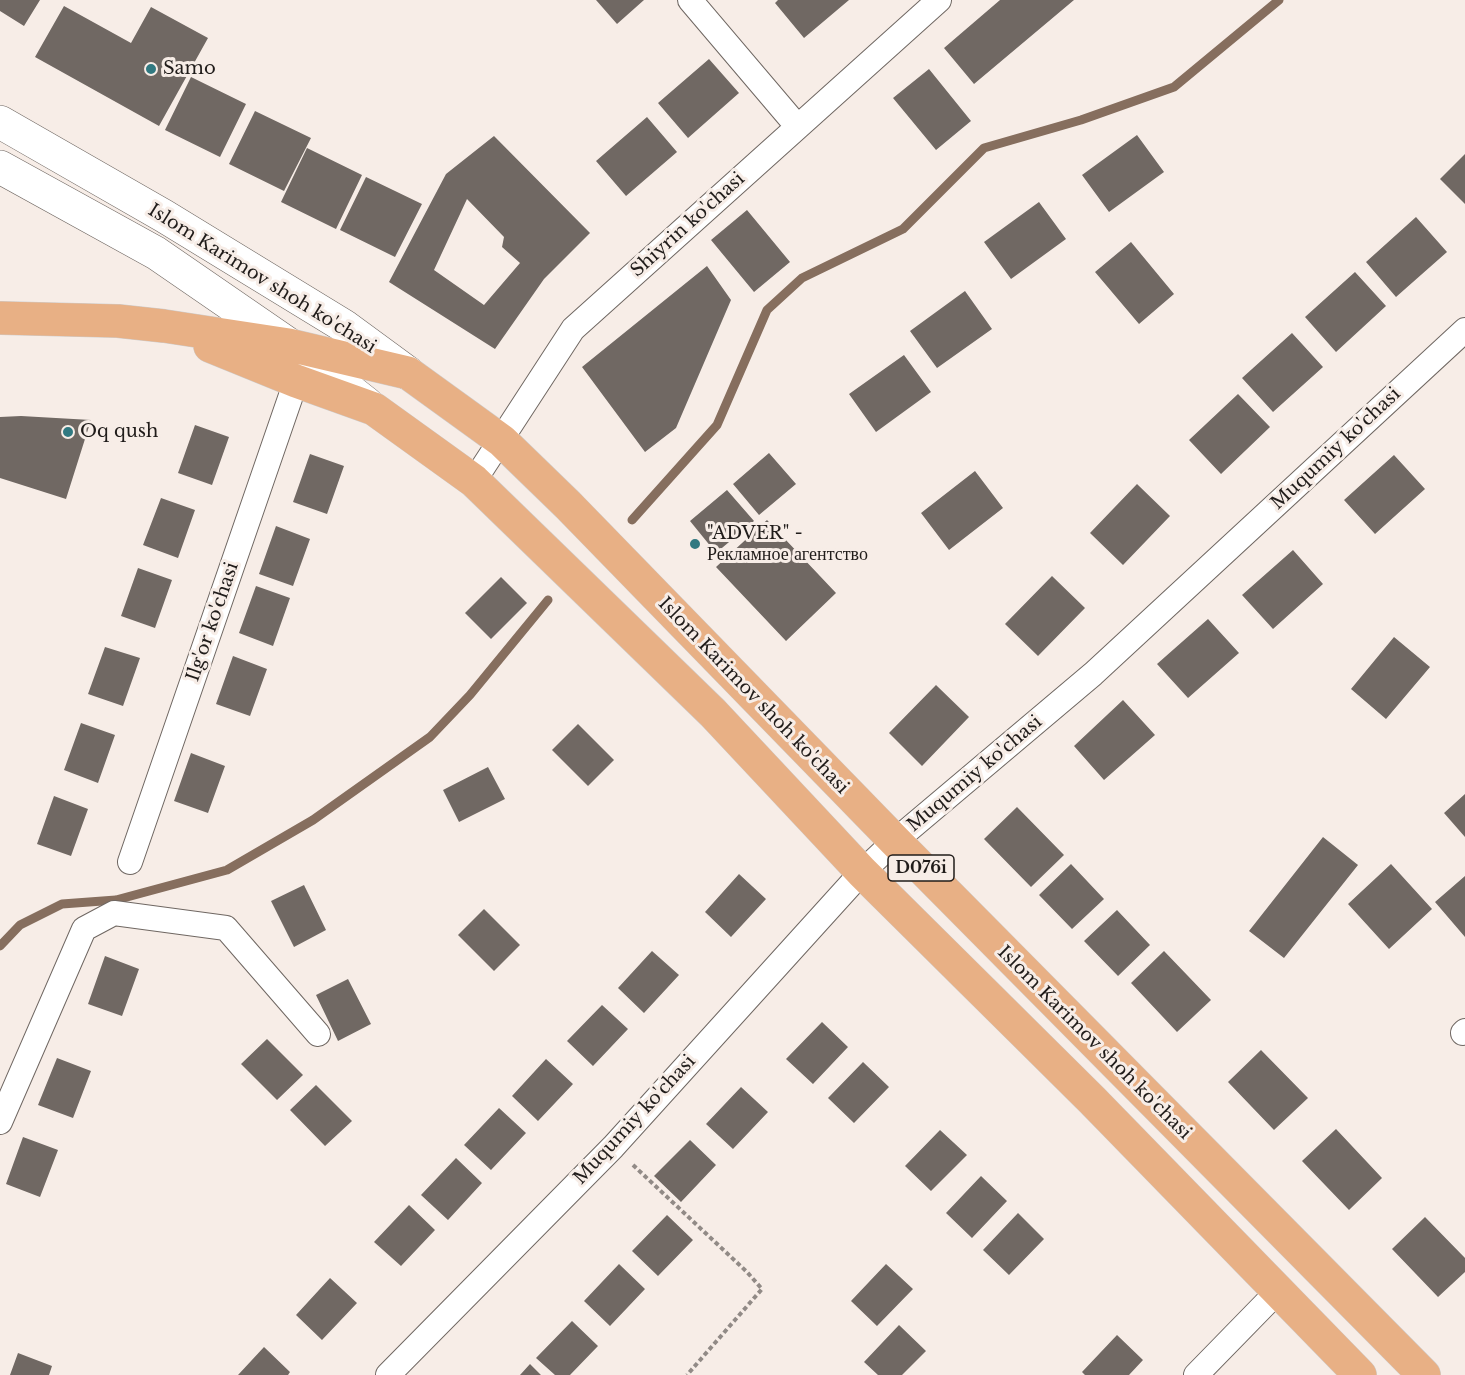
<!DOCTYPE html>
<html>
<head>
<meta charset="utf-8">
<style>
	body { margin:0 }
	canvas { display:block; background:#f7ede7 }
</style>
</head>
<body>
<canvas width="1465" height="1375"></canvas>
<script>
const context = document.querySelector('canvas').getContext('2d');
context.lineJoin = 'round';
function toPath(rows) {
  const path = new Path2D();
  for (const r of rows) {
    path.moveTo(r[0], r[1]);
    for (let i = 2; i < r.length; i += 2) path.lineTo(r[i], r[i + 1]);
  }
  return path;
}
function stroke(path, color, width, dash) {
  context.strokeStyle = color;
  context.lineWidth = width;
  context.lineCap = dash ? 'butt' : 'round';
  context.setLineDash(dash || []);
  context.stroke(path);
}
function fillPath(path, color) {
  context.fillStyle = color;
  context.fill(path, 'evenodd');
}
function drawText(font, color, halo, rows, align = 'center') {
  context.font = font + ' "Libre Baskerville",serif';
  context.lineWidth = 6;
  context.setLineDash([]);
  context.textBaseline = 'middle';
  context.strokeStyle = halo;
  context.fillStyle = color;
  for (const [text, x, y, turn = 0] of rows) {
    context.save();
    context.translate(x, y);
    context.rotate((+turn || 0) * Math.PI / 180);
    context.textAlign = isNaN(turn) ? turn : align;
    if (halo) context.strokeText(text, 0, 0);
    context.fillText(text, 0, 0);
    context.restore();
  }
}
stroke(toPath([
	[632,520,717,425,767,310,802,278,903,229,984,148,1081,120,1174,87,1279,0],
	[0,946,20,925,62,904,116,900,227,870,313,820,430,737,470,695,548,600]
]), '#866e5e', 9);
fillPath(toPath([
	[0,0,40,0,24,26,0,11],
	[596,0,644,0,617,24],
	[778,0,849,0,804,38,775,3],
	[1000,0,1074,0,974,84,944,48],
	[64,6,131,43,151,7,208,38,159,126,35,57],
	[709,59,739,93,688,138,658,103],
	[929,69,971,121,936,150,893,98],
	[191,77,246,104,220,157,165,130],
	[255,111,311,138,284,191,229,164],
	[647,117,677,152,626,196,596,161],
	[1137,135,1164,172,1109,212,1082,175],
	[494,136,590,233,544,279,495,349,389,282,446,174],
	[467,199,504,237,502,247,520,263,484,305,434,270],
	[307,148,362,175,336,229,281,202],
	[1465,154,1465,204,1440,179],
	[366,177,422,204,395,257,340,230],
	[1039,202,1066,239,1011,279,984,242],
	[747,210,790,262,754,292,711,240],
	[1416,217,1447,252,1396,297,1366,262],
	[1131,242,1174,294,1139,324,1095,272],
	[707,266,731,300,676,428,645,452,582,367],
	[1355,272,1386,306,1336,352,1305,317],
	[965,291,992,329,937,368,910,331],
	[1292,333,1323,367,1273,412,1242,378],
	[904,355,931,392,876,432,849,394],
	[1238,394,1270,427,1221,474,1189,440],
	[21,416,91,420,66,499,0,478,0,417],
	[195,425,229,437,212,485,178,473],
	[769,453,796,484,759,515,733,484],
	[310,454,344,466,327,514,293,502],
	[1394,455,1425,489,1375,534,1344,500],
	[975,471,1003,508,949,550,921,513],
	[1137,484,1170,516,1123,565,1090,533],
	[727,490,754,521,716,553,690,521],
	[161,498,195,510,178,558,143,545],
	[767,520,836,593,786,641,716,567],
	[276,526,310,539,293,586,259,574],
	[1293,550,1323,584,1273,629,1242,595],
	[138,568,172,580,155,628,121,616],
	[1052,576,1085,608,1038,656,1005,624],
	[501,577,527,603,491,639,465,613],
	[256,586,290,598,273,646,239,633],
	[1208,619,1239,653,1188,698,1157,664],
	[1394,637,1430,667,1386,719,1351,689],
	[105,647,140,658,123,706,88,694],
	[233,656,267,669,250,716,216,704],
	[936,685,969,717,922,766,889,733],
	[1123,700,1155,735,1104,780,1074,746],
	[81,723,115,735,98,783,64,770],
	[578,724,614,760,588,786,552,750],
	[191,753,225,766,208,813,174,801],
	[488,767,505,799,459,822,443,790],
	[1465,794,1465,837,1444,813],
	[54,796,88,809,71,856,37,844],
	[1017,807,1064,855,1031,887,984,839],
	[1323,837,1358,865,1284,958,1249,931],
	[1071,864,1104,899,1072,929,1039,895],
	[1391,864,1432,909,1389,949,1348,904],
	[739,874,766,899,731,937,705,912],
	[1465,876,1465,937,1435,902],
	[304,885,326,930,294,947,271,901],
	[484,909,520,945,494,971,458,935],
	[1117,910,1150,945,1118,976,1084,941],
	[652,951,679,975,644,1013,618,988],
	[1164,951,1211,1000,1177,1032,1131,983],
	[105,956,139,969,122,1016,88,1004],
	[348,979,371,1024,338,1041,316,995],
	[602,1005,628,1029,593,1066,567,1041],
	[822,1022,848,1047,813,1084,786,1059],
	[267,1039,303,1075,277,1100,241,1064],
	[1261,1050,1308,1098,1274,1130,1228,1082],
	[57,1058,91,1071,73,1118,38,1105],
	[546,1059,573,1084,538,1121,512,1096],
	[863,1062,889,1087,854,1123,828,1098],
	[316,1085,352,1121,325,1146,290,1110],
	[741,1087,768,1112,733,1149,706,1124],
	[499,1108,526,1133,491,1170,464,1145],
	[1336,1129,1382,1178,1349,1210,1302,1161],
	[940,1130,967,1155,931,1191,905,1166],
	[23,1137,58,1150,40,1197,6,1184],
	[690,1140,716,1165,681,1202,654,1176],
	[456,1158,482,1183,448,1220,421,1195],
	[981,1176,1007,1201,972,1238,946,1213],
	[409,1205,435,1230,401,1266,374,1242],
	[1018,1213,1044,1239,1009,1275,983,1250],
	[667,1215,693,1240,658,1276,632,1251],
	[1425,1217,1465,1258,1465,1272,1438,1297,1392,1249],
	[619,1264,645,1289,610,1326,584,1301],
	[886,1264,913,1289,877,1326,851,1301],
	[330,1278,357,1303,322,1340,296,1315],
	[572,1321,598,1346,570,1375,555,1375,536,1358],
	[899,1325,926,1351,902,1375,878,1375,864,1362],
	[1117,1335,1143,1360,1129,1375,1085,1375,1082,1372],
	[264,1347,290,1372,288,1375,238,1375],
	[18,1353,52,1366,49,1375,10,1375],
	[530,1364,541,1375,520,1375]
]), '#706863');
const street = toPath([
	[690,0,797,126],
	[474,481,573,329,939,0],
	[130,862,296,381],
	[1463,1033,1465,1031],
	[0,1122,84,929,114,913,226,928,318,1034],
	[388,1375,613,1147,862,872,895,841,1093,674,1465,330],
	[1196,1375,1277,1292]
]);
const secondary = toPath([
	[0,122,164,216,344,326,408,373],
	[0,167,156,253,310,359,367,404]
]);
const primary = toPath([
	[0,318,118,321,164,326,289,345,408,373,502,441,568,505,895,841,1424,1375],
	[210,346,296,381,374,409,474,481,713,713,862,872,1092,1100,1360,1375]
]);
stroke(street, '#6f6762', 26);
stroke(secondary, '#6f6762', 34);
stroke(primary, '#cecdcd', 34);
stroke(toPath([
	[633,1165,747,1272,762,1289,687,1375]
]), '#918a86', 4, [4.5, 3]);
stroke(street, '#fff', 24);
stroke(secondary, '#fff', 33);
stroke(primary, '#e8b085', 33);
for (const [x, y, r, color] of [
	[151,69,6,"#317981"],
	[68,432,6,"#317981"],
	[695,544,6,"#317981"]
]) {
  const dot = new Path2D();
  dot.arc(x, y, r, 0, 2 * Math.PI);
  context.fillStyle = color;
  context.fill(dot);
  stroke(dot, '#f7ede7', 2);
}
for (const [x, y, w] of [
	[921,868,66]
]) {
  const box = new Path2D();
  box.roundRect(x - w / 2, y - 13, w, 26, 4.5);
  context.fillStyle = '#f7ede7';
  context.fill(box);
  stroke(box, '#201c1a', 1.5);
}
drawText('bold 16px', '#201c1a', null, [
	["D076i",921,868]
]);
drawText('18px', '#201c1a', '#f7ede7', [
	["Samo",163,69],
	["Oq qush",80,432],
	["\"ADVER\" -",707,534],
	["Рекламное агентство",707,555]
], 'left');
drawText('18px', '#201c1a', '#f7ede7', [
	["Shiyrin ko'chasi",688,225,-42],
	["Islom Karimov shoh ko'chasi",262,279,32],
	["Muqumiy ko'chasi",1336,449,-43],
	["Ilg'or ko'chasi",213,622,-71],
	["Islom Karimov shoh ko'chasi",753,696,46],
	["Muqumiy ko'chasi",975,774,-40],
	["Islom Karimov shoh ko'chasi",1094,1043,45],
	["Muqumiy ko'chasi",635,1120,-47]
]);
</script>
</body>
</html>
